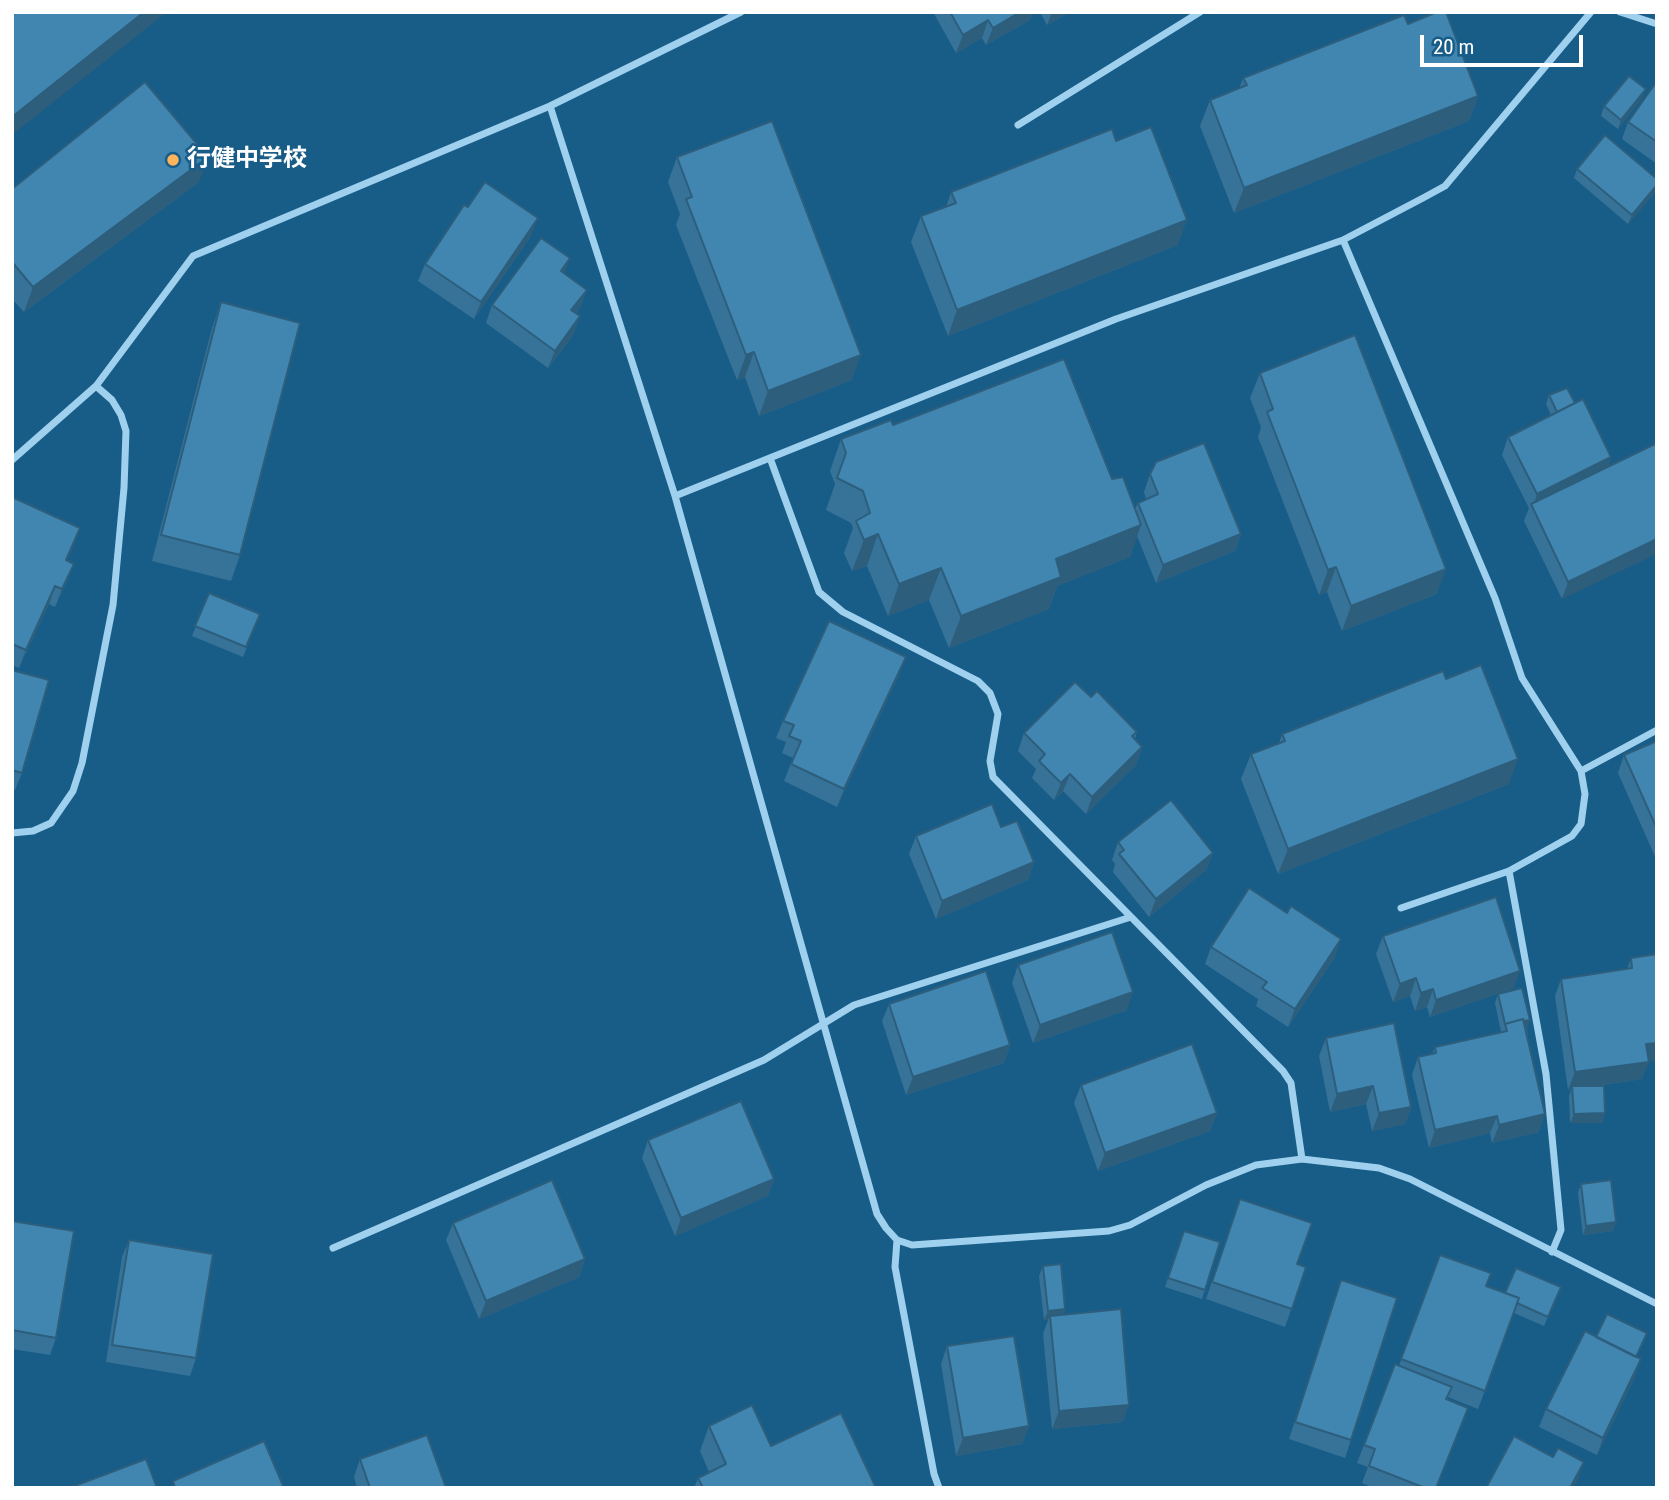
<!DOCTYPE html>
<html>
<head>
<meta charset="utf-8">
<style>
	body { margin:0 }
	#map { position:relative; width:1669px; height:1500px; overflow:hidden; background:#185c88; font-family:"Roboto Condensed",sans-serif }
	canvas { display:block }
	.frame { position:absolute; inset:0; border:14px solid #fff; pointer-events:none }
	.scale { position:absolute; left:1420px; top:35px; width:163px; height:32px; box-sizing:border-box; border:4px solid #fff; border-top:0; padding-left:9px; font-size:21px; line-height:24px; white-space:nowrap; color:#fff; -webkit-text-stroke:5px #185c88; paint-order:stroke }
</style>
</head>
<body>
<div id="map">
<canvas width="1669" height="1500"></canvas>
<div class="frame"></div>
<div class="scale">20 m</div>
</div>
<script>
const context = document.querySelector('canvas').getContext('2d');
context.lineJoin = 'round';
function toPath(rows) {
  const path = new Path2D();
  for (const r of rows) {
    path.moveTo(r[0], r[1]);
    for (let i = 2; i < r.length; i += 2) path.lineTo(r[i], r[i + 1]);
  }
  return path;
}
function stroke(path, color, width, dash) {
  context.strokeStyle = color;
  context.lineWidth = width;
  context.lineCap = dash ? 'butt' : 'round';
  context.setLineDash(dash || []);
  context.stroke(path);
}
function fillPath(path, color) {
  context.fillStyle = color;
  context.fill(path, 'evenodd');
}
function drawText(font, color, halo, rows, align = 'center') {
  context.font = font + ' "Roboto Condensed","Noto Sans JP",sans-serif';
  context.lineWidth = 5;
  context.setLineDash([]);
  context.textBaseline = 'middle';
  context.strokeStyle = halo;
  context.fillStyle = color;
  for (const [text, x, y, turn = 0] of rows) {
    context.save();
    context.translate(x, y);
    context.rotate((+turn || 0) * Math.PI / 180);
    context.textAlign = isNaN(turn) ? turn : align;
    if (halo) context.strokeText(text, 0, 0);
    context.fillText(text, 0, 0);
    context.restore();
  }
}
stroke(toPath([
	[1620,12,1657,24],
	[550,106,675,496,877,1214,886,1228,897,1240,912,1245,1109,1231,1130,1225,1206,1185,1256,1165,1302,1159,1379,1168,1410,1179,1657,1304],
	[1018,125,1200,12],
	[1343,240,1495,598,1522,678,1581,771,1585,794,1581,824,1572,836,1509,871,1401,908],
	[770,458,819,592,843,612,978,681,990,693,998,714,990,761,993,777,1283,1071,1291,1083,1302,1159],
	[12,460,96,386,193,256,550,106,741,12],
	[675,496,1116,319,1343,240,1423,198,1445,186,1591,12],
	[1581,771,1657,730],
	[12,833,33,831,51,823,73,791,82,763,113,605,124,488,126,431,121,415,112,400,96,386],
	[1509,871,1546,1074,1561,1230,1552,1252],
	[897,1240,895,1267,934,1474,939,1488],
	[333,1248,764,1060,854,1005,1131,917]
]), '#9fd0ed', 7);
fillPath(toPath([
	[933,12,1033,12,1030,20,986,45,982,38,956,53],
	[1040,12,1070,12,1047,25],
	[1408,24,1478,96,1469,121,1234,213,1200,126,1210,100,1239,89,1243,78],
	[1657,81,1657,164,1622,139,1628,122],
	[1646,89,1642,98,1618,129,1601,116,1604,106],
	[1116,141,1178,245,948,336,911,242,921,216,946,207,951,192],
	[677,157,852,380,759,416,745,377,737,380,676,225,680,214,668,182],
	[1577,169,1656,191,1628,224,1574,178],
	[199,182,24,312,12,299,12,189],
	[531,236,474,319,418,281,425,264],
	[564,274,587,290,580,307,576,313,574,334,548,368,486,323,492,305],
	[221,302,240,555,231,581,152,561,212,328],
	[1260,373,1437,594,1342,631,1327,592,1319,595,1258,437,1261,427,1250,398],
	[1549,395,1575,403,1611,457,1608,467,1657,443,1562,599,1524,521,1529,508,1502,455,1508,437,1551,415,1546,404],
	[893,425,1112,479,1135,509,1138,503,1146,499,1144,492,1150,474,1241,534,1235,551,1156,583,1137,536,1130,557,1057,586,1049,609,949,648,929,600,888,616,867,566,852,571,844,553,853,528,851,523,826,510,835,484,830,471,841,439],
	[12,497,80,528,67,560,74,564,67,581,55,607,49,604,19,668,12,665],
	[209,593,260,614,243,657,192,636],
	[906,657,899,675,837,807,784,781,793,758,782,753,786,742,776,738,783,721],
	[12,670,22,773,15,790,12,789],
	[1446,679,1509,784,1278,874,1241,779,1251,754,1279,743,1282,734],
	[1091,697,1137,732,1135,739,1142,747,1136,765,1086,814,1063,791,1054,800,1032,778,1036,769,1018,751,1024,733],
	[1657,741,1657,861,1618,773,1624,755],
	[1001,827,1034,862,1028,880,936,919,909,854,916,836],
	[1118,842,1213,853,1206,870,1149,917,1113,872,1115,864,1112,860],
	[1383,936,1514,988,1430,1017,1427,1007,1415,1011,1410,996,1393,1002,1376,954],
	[1211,947,1335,957,1288,1027,1256,1006,1258,999,1205,964],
	[1631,958,1648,1061,1642,1079,1596,1086,1605,1113,1602,1123,1570,1123,1569,1096,1571,1089,1568,1090,1555,996,1561,979,1627,969],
	[1018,965,1127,1010,1033,1043,1012,983],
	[1498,994,1527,1029,1539,1132,1492,1143,1490,1133,1429,1148,1412,1075,1418,1057,1432,1054,1435,1047,1501,1032,1495,1003],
	[889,1004,1010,1045,1004,1063,906,1095,882,1021],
	[1326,1038,1411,1107,1405,1124,1372,1131,1366,1104,1330,1112,1319,1056],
	[1081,1085,1217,1113,1210,1131,1098,1171,1074,1103],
	[648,1140,774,1179,768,1196,675,1236,642,1158],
	[1581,1184,1616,1222,1613,1231,1583,1235,1578,1193],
	[1240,1199,1297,1264,1306,1267,1285,1327,1206,1299],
	[12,1221,56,1338,50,1355,12,1349],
	[453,1223,585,1259,579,1277,479,1319,446,1240],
	[1184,1231,1220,1242,1202,1299,1165,1287],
	[129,1240,196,1358,190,1376,106,1362,122,1257],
	[1440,1255,1486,1286,1505,1293,1561,1287,1544,1326,1514,1313,1478,1409,1448,1397,1437,1488,1374,1488,1362,1483,1368,1467,1357,1463,1395,1364,1399,1366],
	[1043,1266,1065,1309,1063,1315,1123,1422,1052,1429,1043,1334,1048,1320,1044,1320,1039,1276],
	[1341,1280,1351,1440,1345,1458,1289,1439],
	[1647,1333,1637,1357,1635,1377,1597,1455,1539,1427,1546,1409,1596,1337],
	[947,1346,1029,1426,1022,1444,956,1456,941,1364],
	[709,1426,771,1446,876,1488,694,1488,698,1478,709,1472,700,1451],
	[360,1459,446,1488,357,1488,354,1477]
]), '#377398');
fillPath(toPath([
	[144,12,167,12,12,135,12,117],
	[1020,12,1033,12,1030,20,986,45,993,28],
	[1052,12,1070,12,1047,25],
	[988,20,982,38,956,53,963,35],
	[1646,89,1642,98,1618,129,1621,120],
	[1478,96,1469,121,1234,213,1244,188],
	[208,157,199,182,24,312,33,287],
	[1657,185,1656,191,1628,224,1632,215],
	[538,218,531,236,474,319,481,302],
	[1187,220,1178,245,948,336,957,310],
	[570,258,564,276,561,271],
	[587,290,580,307,565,327,571,310],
	[580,316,574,334,548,368,555,351],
	[754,352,745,377,737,380,746,355],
	[861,355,852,380,759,416,768,391],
	[1611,457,1605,475,1533,507,1537,494],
	[1141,525,1130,557,1057,586,1049,609,949,648,961,616,1056,559],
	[80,528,74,545,59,578,66,560],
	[878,534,867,566,852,571,864,540],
	[1241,534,1235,551,1156,583,1163,565],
	[1657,539,1657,554,1562,599,1568,582],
	[74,564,67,581,55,607,62,589],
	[1336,567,1327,592,1319,595,1328,570],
	[941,568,929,600,888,616,899,584],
	[1446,569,1437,594,1342,631,1351,606],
	[55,586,49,604,19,668,26,650],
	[906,657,899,675,837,807,844,789],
	[1142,747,1136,765,1086,814,1092,797],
	[1518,759,1509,784,1278,874,1288,849],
	[1070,774,1063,791,1054,800,1061,783],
	[1213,853,1206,870,1149,917,1156,899],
	[1034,862,1028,880,936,919,942,901],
	[1341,939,1335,957,1288,1027,1295,1009],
	[1520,971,1514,988,1430,1017,1436,1000],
	[1416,978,1410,996,1393,1002,1400,984],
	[1433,989,1427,1007,1415,1011,1421,993],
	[1133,992,1127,1010,1033,1043,1040,1025],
	[1530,1020,1527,1029,1506,1034,1507,1031,1505,1025],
	[1657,1043,1657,1060,1639,1062,1646,1044],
	[1010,1045,1004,1063,906,1095,913,1077],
	[1649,1062,1642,1079,1573,1089,1572,1086,1571,1089,1568,1090,1575,1072],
	[1373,1086,1366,1104,1330,1112,1337,1094],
	[1411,1107,1405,1124,1372,1131,1379,1113],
	[1217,1113,1210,1131,1098,1171,1105,1153],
	[1605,1113,1602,1123,1570,1123,1574,1114],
	[1545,1114,1539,1132,1492,1143,1499,1125],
	[1497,1116,1490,1133,1429,1148,1435,1130],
	[774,1179,768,1196,675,1236,681,1218],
	[1616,1222,1613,1231,1583,1235,1586,1226],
	[585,1259,579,1277,479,1319,486,1301],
	[1065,1309,1062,1318,1050,1316,1048,1320,1044,1320,1048,1311],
	[1641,1359,1635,1377,1597,1455,1603,1438],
	[1129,1405,1123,1422,1052,1429,1059,1411],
	[1029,1426,1022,1444,956,1456,963,1438],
	[1584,1462,1578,1480,1573,1488,1570,1488]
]), '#2d5e7c');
const building = toPath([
	[12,12,144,12,12,117,12,12],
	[950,12,1020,12,993,28,988,20,963,35,950,12],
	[1437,12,1446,12,1478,96,1244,188,1210,100,1247,85,1243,78,1404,15,1408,24,1437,12],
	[1629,76,1646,89,1621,120,1604,106,1629,76],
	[1657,81,1657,142,1628,122,1657,81],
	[145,82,208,157,33,287,12,262,12,189,145,82],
	[772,121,861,355,768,391,754,352,746,355,686,199,692,197,677,157,772,121],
	[1151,127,1187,220,957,310,921,216,956,203,951,192,1112,129,1116,141,1151,127],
	[1605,135,1657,179,1657,185,1632,215,1577,169,1605,135],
	[485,182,538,218,481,302,425,264,464,205,468,207,485,182],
	[541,238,570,258,561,271,587,290,571,310,580,316,555,351,492,305,541,238],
	[221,302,300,323,240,555,161,535,221,302],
	[1355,335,1446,569,1351,606,1336,567,1328,570,1267,412,1273,409,1260,373,1355,335],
	[1064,359,1112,479,1123,477,1141,525,1056,559,1061,577,961,616,941,568,899,584,878,534,864,540,856,521,870,513,863,491,837,478,846,453,841,439,891,420,893,425,1064,359],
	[1567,388,1575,403,1557,412,1549,395,1567,388],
	[1583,399,1611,457,1537,494,1508,437,1583,399],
	[1204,443,1241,534,1163,565,1138,503,1158,494,1150,474,1156,462,1204,443],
	[1657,443,1657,539,1568,582,1531,504,1657,443],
	[12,497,80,528,66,560,74,564,62,589,55,586,26,650,12,644,12,497],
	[209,593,260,614,246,647,195,626,209,593],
	[829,621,906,657,844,789,791,764,801,741,789,736,794,725,783,721,829,621],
	[1481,665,1518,759,1288,849,1251,754,1285,741,1282,734,1443,671,1446,679,1481,665],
	[12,670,49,680,22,773,12,770,12,670],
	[1075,682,1091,697,1097,691,1137,732,1132,736,1142,747,1092,797,1070,774,1061,783,1039,761,1045,754,1024,733,1075,682],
	[1657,741,1657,829,1624,755,1657,741],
	[1171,800,1213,853,1156,899,1119,854,1124,850,1118,842,1171,800],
	[992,804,1001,827,1017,821,1034,862,942,901,916,836,992,804],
	[1249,888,1287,913,1291,906,1341,939,1295,1009,1262,988,1267,982,1211,947,1249,888],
	[1496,897,1520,971,1436,1000,1433,989,1421,993,1416,978,1400,984,1383,936,1496,897],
	[1112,932,1133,992,1040,1025,1018,965,1112,932],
	[1657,954,1657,1043,1646,1044,1649,1062,1575,1072,1561,979,1632,968,1631,958,1657,954],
	[986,971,1010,1045,913,1077,889,1004,986,971],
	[1522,988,1530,1020,1524,1021,1523,1019,1505,1024,1498,994,1522,988],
	[1523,1019,1545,1114,1499,1125,1497,1116,1435,1130,1418,1057,1436,1053,1435,1047,1507,1031,1505,1024,1523,1019],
	[1394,1023,1411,1107,1379,1113,1373,1086,1337,1094,1326,1038,1394,1023],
	[1192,1044,1217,1113,1105,1153,1081,1085,1192,1044],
	[1572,1086,1604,1086,1605,1113,1574,1114,1572,1086],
	[741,1101,774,1179,681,1218,648,1140,741,1101],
	[552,1180,585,1259,486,1301,453,1223,552,1180],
	[1611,1180,1616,1222,1586,1226,1581,1184,1611,1180],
	[1240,1199,1312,1223,1297,1264,1306,1267,1292,1309,1212,1282,1240,1199],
	[12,1221,74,1231,56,1338,12,1330,12,1221],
	[1184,1231,1220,1242,1205,1290,1168,1278,1184,1231],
	[129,1240,213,1254,196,1358,112,1345,129,1240],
	[1440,1255,1491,1273,1486,1286,1519,1298,1485,1391,1401,1359,1440,1255],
	[1061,1264,1065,1309,1048,1311,1043,1266,1061,1264],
	[1516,1268,1561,1287,1548,1317,1517,1303,1519,1298,1505,1293,1516,1268],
	[1341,1280,1397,1298,1351,1440,1295,1422,1341,1280],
	[1121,1309,1129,1405,1059,1411,1050,1316,1121,1309],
	[1607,1314,1647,1333,1636,1357,1596,1337,1607,1314],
	[1585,1331,1641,1359,1603,1438,1546,1409,1585,1331],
	[1014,1336,1029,1426,963,1438,947,1346,1014,1336],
	[1395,1364,1452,1387,1446,1399,1468,1408,1436,1488,1425,1488,1369,1466,1375,1449,1364,1445,1395,1364],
	[752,1405,771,1446,841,1413,876,1488,703,1488,698,1478,726,1464,709,1426,752,1405],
	[427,1435,446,1488,370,1488,360,1459,427,1435],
	[1514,1436,1553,1457,1558,1448,1584,1462,1570,1488,1486,1488,1514,1436],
	[264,1441,284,1488,175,1488,173,1481,264,1441],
	[146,1459,157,1488,69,1488,146,1459]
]);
fillPath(building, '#4086b1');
stroke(building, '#2d5e7c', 2);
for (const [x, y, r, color] of [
	[173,160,7,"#ffb45b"]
]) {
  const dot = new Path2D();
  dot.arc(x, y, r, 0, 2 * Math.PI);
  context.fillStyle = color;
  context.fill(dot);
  stroke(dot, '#185c88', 2.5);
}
drawText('bold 24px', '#fff', '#185c88', [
	["行健中学校",187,160]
], 'left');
</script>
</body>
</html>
